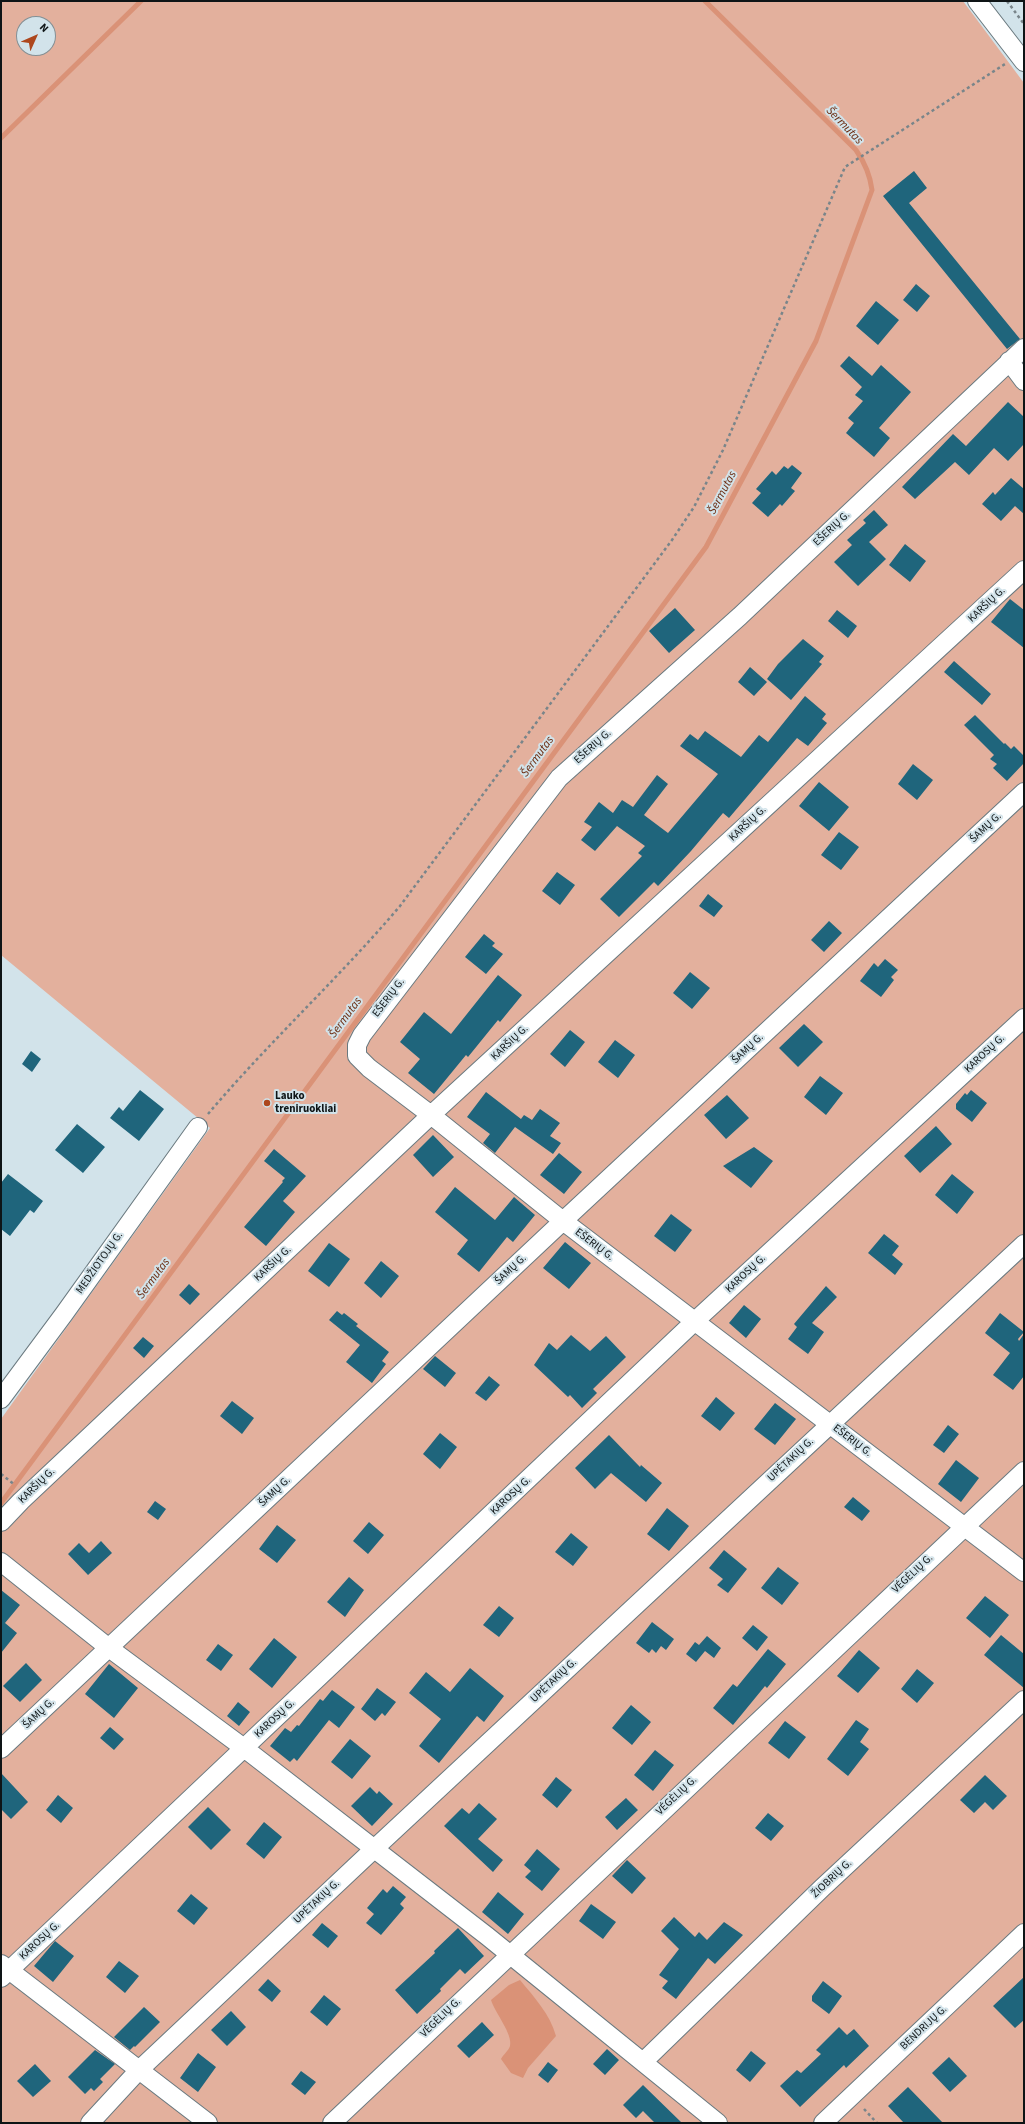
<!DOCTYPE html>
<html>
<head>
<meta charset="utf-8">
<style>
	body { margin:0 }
	#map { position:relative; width:1025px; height:2124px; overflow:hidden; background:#d2e3ea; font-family:"Source Sans 3",sans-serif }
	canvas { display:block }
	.frame { position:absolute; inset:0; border:2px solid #0e1416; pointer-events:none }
	.north { position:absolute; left:16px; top:16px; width:40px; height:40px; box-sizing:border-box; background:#d2e3ea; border:1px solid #849095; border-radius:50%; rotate:45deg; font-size:11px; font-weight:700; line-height:16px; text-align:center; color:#0e1416 }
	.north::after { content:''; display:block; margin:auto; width:14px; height:18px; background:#ad471d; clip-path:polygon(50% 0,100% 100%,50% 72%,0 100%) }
</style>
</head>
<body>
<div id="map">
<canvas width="1025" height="2124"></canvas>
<div class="frame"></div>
<div class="north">N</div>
</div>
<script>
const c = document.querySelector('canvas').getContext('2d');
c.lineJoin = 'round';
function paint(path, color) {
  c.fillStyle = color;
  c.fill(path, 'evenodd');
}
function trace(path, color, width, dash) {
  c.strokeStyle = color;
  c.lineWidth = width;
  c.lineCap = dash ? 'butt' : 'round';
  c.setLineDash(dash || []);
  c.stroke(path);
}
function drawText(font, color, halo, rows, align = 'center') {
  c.font = font + ' "Source Sans 3",sans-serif';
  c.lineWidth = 4;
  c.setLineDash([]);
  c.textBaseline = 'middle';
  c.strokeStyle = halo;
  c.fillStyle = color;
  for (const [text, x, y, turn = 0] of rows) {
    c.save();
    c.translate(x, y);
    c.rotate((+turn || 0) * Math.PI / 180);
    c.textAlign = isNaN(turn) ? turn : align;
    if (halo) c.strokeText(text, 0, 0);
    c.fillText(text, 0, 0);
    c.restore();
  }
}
paint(new Path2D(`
	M 1,1 L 963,1 L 1024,83 L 1024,2123 L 1,2123 L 1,1419 L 210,1128 L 1,955 ZM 24,24 L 48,24 L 48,48 L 24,48 Z`), '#e3b09d');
paint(new Path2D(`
	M 520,1980 C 534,1997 550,2014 556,2036 L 528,2068 L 523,2078 L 511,2073 L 501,2059 C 503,2055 509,2050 510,2046 C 513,2034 495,2013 491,2000 L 509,1985 Z`), '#da9277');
trace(new Path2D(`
	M 1,138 L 141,1
	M 1,1503 L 706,547 L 816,341 L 872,190 C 870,174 865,163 856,150 L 705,1`), '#da9277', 5);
paint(new Path2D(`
	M 914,171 L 927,188 L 909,203 L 1020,339 L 1007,349 L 883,196 Z
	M 916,284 L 930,296 L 917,312 L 903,300 Z
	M 876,301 L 899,320 L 878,345 L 856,326 Z
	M 849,356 L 872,376 L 881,365 L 911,392 L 879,428 L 890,438 L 874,457 L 846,433 L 854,423 L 848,418 L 863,401 L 855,395 L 862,387 L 840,366 Z
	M 1008,402 L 1024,417 L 1024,444 L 1008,461 L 994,448 L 969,475 L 955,462 L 915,499 L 902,487 L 953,434 L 966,446 Z
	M 792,465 L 802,473 L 791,488 L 795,491 L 782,506 L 780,504 L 768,517 L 752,503 L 761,493 L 756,489 L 772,471 L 776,475 L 784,466 L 788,469 Z
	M 1011,478 L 1024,489 L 1024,514 L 1015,506 L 1001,521 L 982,504 L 993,492 L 995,495 Z
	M 874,510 L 888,525 L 869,542 L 886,559 L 858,586 L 834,562 L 852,545 L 847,540 L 866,523 L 863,520 Z
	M 905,544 L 926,561 L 910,582 L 889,565 Z
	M 1010,599 L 1024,610 L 1024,648 L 991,622 Z
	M 675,608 L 695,630 L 669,653 L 649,631 Z
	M 837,610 L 857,626 L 848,638 L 828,621 Z
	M 803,639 L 824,656 L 819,662 L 822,664 L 791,700 L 767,679 L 778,664 Z
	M 954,661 L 991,694 L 982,705 L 944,672 Z
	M 750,667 L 767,682 L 754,696 L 738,682 Z
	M 805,696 L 826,714 L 822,719 L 827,723 L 808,746 L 797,738 L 729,818 L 723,813 L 691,851 L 658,886 L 654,882 L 619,917 L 600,899 L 642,856 L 638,853 L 645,846 L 617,826 L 595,851 L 581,840 L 592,827 L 584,822 L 599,802 L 613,813 L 622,800 L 633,807 L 657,775 L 668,784 L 644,815 L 668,833 L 718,774 L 680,746 L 690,734 L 698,740 L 705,731 L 741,757 L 759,735 L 768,742 Z
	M 975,715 L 1004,744 L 1005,743 L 1011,749 L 1014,746 L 1024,756 L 1024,763 L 1007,781 L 993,768 L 997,764 L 990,759 L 994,755 L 964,725 Z
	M 913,764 L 933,780 L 917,800 L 898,784 Z
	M 819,782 L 849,807 L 829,831 L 799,806 Z
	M 839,832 L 859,847 L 841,870 L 821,855 Z
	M 557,872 L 575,885 L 560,905 L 542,891 Z
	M 708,894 L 723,906 L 714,917 L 699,906 Z
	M 829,921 L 842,933 L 824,952 L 811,940 Z
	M 484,934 L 495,943 L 492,946 L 503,954 L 486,974 L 465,957 Z
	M 885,959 L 898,970 L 891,977 L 894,980 L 881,997 L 860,981 L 874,963 L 878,967 Z
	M 690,972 L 710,988 L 692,1009 L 673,993 Z
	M 498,975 L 522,995 L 500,1022 L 498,1020 L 468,1057 L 466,1055 L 434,1094 L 408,1073 L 420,1059 L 400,1042 L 424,1012 L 451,1034 Z
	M 804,1024 L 823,1042 L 798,1067 L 779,1048 Z
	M 570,1030 L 585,1042 L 565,1067 L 550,1054 Z
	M 615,1040 L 635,1055 L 618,1078 L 598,1062 Z
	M 31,1051 L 41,1059 L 32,1072 L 22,1064 Z
	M 820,1076 L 843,1093 L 826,1115 L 804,1097 Z
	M 140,1090 L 164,1109 L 139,1141 L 110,1118 L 119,1107 L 123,1111 Z
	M 971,1090 L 987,1103 L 972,1122 L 956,1109 L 956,1104 L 965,1093 L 967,1095 Z
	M 486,1092 L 521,1119 L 524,1115 L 532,1120 L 540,1109 L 560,1123 L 550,1136 L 561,1143 L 553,1154 L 515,1127 L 495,1153 L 483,1143 L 490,1134 L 467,1117 Z
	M 727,1095 L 749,1118 L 726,1139 L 704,1115 Z
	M 77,1124 L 105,1147 L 83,1173 L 55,1150 Z
	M 936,1126 L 952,1144 L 920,1173 L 904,1156 Z
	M 433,1135 L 454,1157 L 433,1177 L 413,1155 Z
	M 754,1147 L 773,1161 L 751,1188 L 723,1166 Z
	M 274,1149 L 306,1176 L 283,1201 L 295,1212 L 266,1246 L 244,1227 L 283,1182 L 282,1181 L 285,1178 L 264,1161 Z
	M 559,1153 L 582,1172 L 564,1194 L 540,1175 Z
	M 8,1174 L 43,1201 L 34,1213 L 30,1210 L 10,1236 L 1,1229 L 1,1183 Z
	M 952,1174 L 974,1192 L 957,1214 L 935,1195 Z
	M 455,1187 L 495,1220 L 514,1197 L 535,1215 L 513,1242 L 507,1237 L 479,1272 L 457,1254 L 468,1240 L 435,1212 Z
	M 671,1214 L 692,1230 L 675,1252 L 654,1236 Z
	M 884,1234 L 899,1246 L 892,1255 L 903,1264 L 895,1275 L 868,1253 Z
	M 565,1242 L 591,1263 L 569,1289 L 543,1268 Z
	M 329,1243 L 350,1259 L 329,1287 L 308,1271 Z
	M 381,1261 L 399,1276 L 381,1298 L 364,1283 Z
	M 189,1284 L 200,1294 L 190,1305 L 179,1295 Z
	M 826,1286 L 837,1297 L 812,1323 L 824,1332 L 808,1354 L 788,1339 L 797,1327 L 794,1324 Z
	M 744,1305 L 761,1319 L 746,1338 L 729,1323 Z
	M 337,1311 L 342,1315 L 344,1313 L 358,1324 L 356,1326 L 389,1352 L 382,1361 L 386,1364 L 372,1383 L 346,1362 L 360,1345 L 329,1320 Z
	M 1000,1313 L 1024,1332 L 1018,1339 L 1019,1341 L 1024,1334 L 1024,1376 L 1013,1390 L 993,1375 L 1010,1353 L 985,1333 Z
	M 571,1335 L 590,1351 L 606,1336 L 626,1357 L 593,1389 L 597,1393 L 582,1408 L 570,1395 L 568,1397 L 534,1365 L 549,1343 L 557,1350 Z
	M 143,1337 L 154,1346 L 144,1358 L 133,1348 Z
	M 435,1356 L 456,1373 L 445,1387 L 423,1369 Z
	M 489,1376 L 500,1385 L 486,1401 L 475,1393 Z
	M 716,1397 L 735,1413 L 720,1431 L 701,1416 Z
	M 232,1401 L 254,1418 L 242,1434 L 220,1416 Z
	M 775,1403 L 796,1419 L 775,1445 L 754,1429 Z
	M 948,1425 L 959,1434 L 944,1453 L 933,1445 Z
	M 440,1433 L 457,1447 L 440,1469 L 423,1454 Z
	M 609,1435 L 640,1467 L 641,1465 L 662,1483 L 646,1502 L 611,1473 L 595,1489 L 575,1468 Z
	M 956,1460 L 979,1478 L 961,1502 L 938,1484 Z
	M 853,1497 L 870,1511 L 862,1521 L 844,1507 Z
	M 155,1501 L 166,1509 L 158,1520 L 147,1512 Z
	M 667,1508 L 689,1526 L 669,1551 L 647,1534 Z
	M 369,1522 L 384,1535 L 368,1554 L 353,1541 Z
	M 277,1525 L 296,1540 L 277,1563 L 259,1549 Z
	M 571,1533 L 588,1547 L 573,1566 L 555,1552 Z
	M 101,1541 L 112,1553 L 88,1575 L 68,1554 L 79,1543 L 89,1553 Z
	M 724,1550 L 747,1569 L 728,1593 L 717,1585 L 723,1579 L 709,1568 Z
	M 778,1567 L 799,1583 L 782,1605 L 761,1588 Z
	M 349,1577 L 364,1590 L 345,1617 L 327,1602 Z
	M 1,1590 L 20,1605 L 5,1623 L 17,1633 L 1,1653 Z
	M 985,1596 L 1009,1615 L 990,1638 L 966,1618 Z
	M 499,1606 L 514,1618 L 499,1637 L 483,1625 Z
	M 652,1622 L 674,1639 L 666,1650 L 661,1646 L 656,1653 L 652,1649 L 649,1653 L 636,1643 Z
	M 753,1625 L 768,1637 L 757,1651 L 742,1638 Z
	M 1001,1635 L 1024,1654 L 1024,1688 L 984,1655 Z
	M 707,1636 L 721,1648 L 714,1658 L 705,1651 L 696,1662 L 686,1654 L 695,1642 L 699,1645 Z
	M 274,1638 L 297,1657 L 272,1688 L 249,1669 Z
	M 218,1644 L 233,1655 L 221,1671 L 206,1660 Z
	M 768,1649 L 786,1664 L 767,1688 L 765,1686 L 733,1725 L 713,1708 L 733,1684 L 737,1687 Z
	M 859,1650 L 880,1668 L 858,1693 L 837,1676 Z
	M 26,1663 L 42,1680 L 20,1702 L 3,1686 Z
	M 109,1664 L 138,1688 L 114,1718 L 85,1694 Z
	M 470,1668 L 504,1696 L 484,1722 L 477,1716 L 439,1763 L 419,1746 L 441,1719 L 409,1693 L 426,1672 L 450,1692 Z
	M 917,1669 L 934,1683 L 917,1703 L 901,1689 Z
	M 377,1688 L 396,1702 L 385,1716 L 382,1713 L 375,1721 L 361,1709 Z
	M 332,1690 L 355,1707 L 339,1728 L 329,1720 L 297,1761 L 294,1758 L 290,1762 L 270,1746 L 285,1728 L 291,1732 L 297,1725 L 299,1726 L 320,1699 L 323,1701 Z
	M 238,1702 L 250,1712 L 239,1726 L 227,1716 Z
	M 631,1705 L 651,1722 L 632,1745 L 612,1728 Z
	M 856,1720 L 869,1729 L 860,1742 L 869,1749 L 848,1776 L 827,1759 Z
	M 785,1721 L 806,1737 L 789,1759 L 768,1743 Z
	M 110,1727 L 124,1739 L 114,1750 L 100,1738 Z
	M 350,1739 L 371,1756 L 352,1779 L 331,1762 Z
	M 655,1750 L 674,1765 L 653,1791 L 634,1775 Z
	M 1,1773 L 28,1802 L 11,1819 L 1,1809 Z
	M 985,1775 L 1007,1796 L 993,1810 L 985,1802 L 974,1813 L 960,1800 Z
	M 556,1777 L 572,1790 L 557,1808 L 542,1795 Z
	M 370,1787 L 377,1794 L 379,1791 L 393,1804 L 372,1826 L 351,1806 Z
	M 58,1795 L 73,1808 L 61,1823 L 46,1810 Z
	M 626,1798 L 638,1810 L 617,1830 L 605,1817 Z
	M 479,1803 L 497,1819 L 478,1839 L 503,1860 L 493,1872 L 444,1826 L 462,1808 L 469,1814 Z
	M 208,1807 L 231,1830 L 211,1850 L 188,1827 Z
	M 768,1813 L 784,1826 L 771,1841 L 755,1828 Z
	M 264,1822 L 282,1837 L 264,1859 L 246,1844 Z
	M 537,1849 L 560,1869 L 542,1891 L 525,1877 L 531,1871 L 524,1865 Z
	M 627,1860 L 646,1878 L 632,1894 L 612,1876 Z
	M 393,1886 L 406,1897 L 400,1904 L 404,1908 L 381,1935 L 366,1923 L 374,1914 L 367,1908 L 383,1889 L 387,1893 Z
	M 498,1892 L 524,1914 L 508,1934 L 482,1912 Z
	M 191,1894 L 208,1908 L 194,1925 L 177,1911 Z
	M 591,1904 L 616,1922 L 603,1939 L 579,1921 Z
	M 674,1917 L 695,1937 L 699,1932 L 707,1940 L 724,1922 L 743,1935 L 715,1964 L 708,1958 L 676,1999 L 662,1988 L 668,1981 L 659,1975 L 679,1949 L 661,1931 Z
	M 322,1923 L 338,1936 L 328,1948 L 312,1935 Z
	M 458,1928 L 484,1956 L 465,1974 L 460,1969 L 440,1989 L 441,1991 L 417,2014 L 395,1990 L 435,1953 L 434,1951 Z
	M 55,1941 L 74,1956 L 53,1982 L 34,1966 Z
	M 119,1961 L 139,1976 L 125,1993 L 106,1977 Z
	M 1024,1977 L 1024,2020 L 1015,2028 L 993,2006 Z
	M 268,1979 L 281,1991 L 272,2002 L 258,1990 Z
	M 823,1981 L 842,1996 L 829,2014 L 812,2001 L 812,1996 Z
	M 324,1995 L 341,2009 L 327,2026 L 310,2012 Z
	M 144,2007 L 160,2022 L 135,2047 L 134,2046 L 130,2050 L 114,2037 Z
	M 231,2011 L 246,2027 L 227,2046 L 211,2030 Z
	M 482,2022 L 494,2035 L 469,2058 L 457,2046 Z
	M 839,2027 L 847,2035 L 854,2029 L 869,2046 L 846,2068 L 844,2065 L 800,2107 L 780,2086 L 797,2070 L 801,2073 L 821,2054 L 816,2050 Z
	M 607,2049 L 619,2060 L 605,2075 L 593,2064 Z
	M 95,2050 L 115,2064 L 100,2079 L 103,2082 L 94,2091 L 91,2088 L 85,2094 L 68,2077 Z
	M 751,2051 L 766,2063 L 750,2082 L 736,2070 Z
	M 198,2053 L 216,2067 L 198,2092 L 180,2078 Z
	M 949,2057 L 967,2076 L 950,2092 L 932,2073 Z
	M 548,2062 L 558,2070 L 548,2083 L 538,2075 Z
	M 35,2064 L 51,2081 L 33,2097 L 17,2081 Z
	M 301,2071 L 316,2082 L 305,2095 L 291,2084 Z
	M 643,2085 L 682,2123 L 655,2123 L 643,2111 L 636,2118 L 623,2105 Z
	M 908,2087 L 943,2123 L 904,2123 L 888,2106 Z`), '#1f657c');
const minor = new Path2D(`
	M 977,1 L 1024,62
	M 1024,348 L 740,616 L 559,778 L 362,1035 L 357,1045 L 357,1056 L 369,1068 L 431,1115 L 563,1221 L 1024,1572
	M 1009,361 L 1024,381
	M 1,1399 L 64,1314 L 198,1127
	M 1,1522 L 21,1501 L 431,1115 L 1024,570
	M 1,1562 L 109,1648 L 244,1748 L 487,1936 L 718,2123
	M 1,1749 L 563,1221 L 1024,792
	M 1,1964 L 208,2123
	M 1,1978 L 695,1321 L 1024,1018
	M 643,2062 L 822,1888 L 1024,1700
	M 90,2123 L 139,2070 L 374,1849 L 1024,1244
	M 332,2123 L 1024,1471
	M 823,2123 L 1024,1933`);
trace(minor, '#6a797f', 20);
trace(new Path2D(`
	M 1007,1 L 1024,24
	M 208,1114 C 269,1042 339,978 400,906 L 672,540 L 694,507 L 723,450 L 845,167 L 1005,64
	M 1,1474 L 15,1485
	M 864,2109 L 877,2123`), '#79858a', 2.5, [3, 3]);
trace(minor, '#fff', 18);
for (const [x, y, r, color] of [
	[267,1103,4,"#ad471d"]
]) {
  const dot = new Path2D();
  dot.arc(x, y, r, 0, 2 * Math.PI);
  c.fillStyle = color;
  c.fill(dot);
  trace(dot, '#d2e3ea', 1.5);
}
drawText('11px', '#0e1416', '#d2e3ea', [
	["EŠERIŲ G.",832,529,-43],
	["KARŠIŲ G.",987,605,-43],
	["EŠERIŲ G.",593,747,-42],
	["KARŠIŲ G.",748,824,-43],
	["ŠAMŲ G.",986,828,-43],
	["EŠERIŲ G.",389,998,-53],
	["KARŠIŲ G.",510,1043,-43],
	["ŠAMŲ G.",748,1049,-43],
	["KAROSŲ G.",985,1054,-43],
	["EŠERIŲ G.",594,1245,37],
	["MEDŽIOTOJŲ G.",100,1263,-55],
	["KARŠIŲ G.",273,1264,-43],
	["ŠAMŲ G.",511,1270,-43],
	["KAROSŲ G.",746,1274,-43],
	["EŠERIŲ G.",852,1441,37],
	["UPĖTAKIŲ G.",791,1460,-43],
	["KARŠIŲ G.",37,1486,-44],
	["ŠAMŲ G.",275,1492,-43],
	["KAROSŲ G.",511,1496,-43],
	["VĖGĖLIŲ G.",913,1574,-43],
	["UPĖTAKIŲ G.",554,1681,-43],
	["ŠAMŲ G.",39,1714,-43],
	["KAROSŲ G.",275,1719,-43],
	["VĖGĖLIŲ G.",677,1796,-43],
	["ŽIOBRIŲ G.",832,1879,-43],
	["UPĖTAKIŲ G.",317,1902,-43],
	["KAROSŲ G.",40,1941,-43],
	["VĖGĖLIŲ G.",441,2018,-44],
	["BENDRIJŲ G.",924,2028,-43]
]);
drawText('bold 11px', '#0e1416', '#d2e3ea', [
	["Lauko",275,1097],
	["treniruokliai",275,1110]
], 'left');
drawText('italic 12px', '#69280c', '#d2e3ea', [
	["Šermutas",844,126,46],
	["Šermutas",723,493,-62],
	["Šermutas",538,757,-54],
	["Šermutas",346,1018,-54],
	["Šermutas",154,1279,-54]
]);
</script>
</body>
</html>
